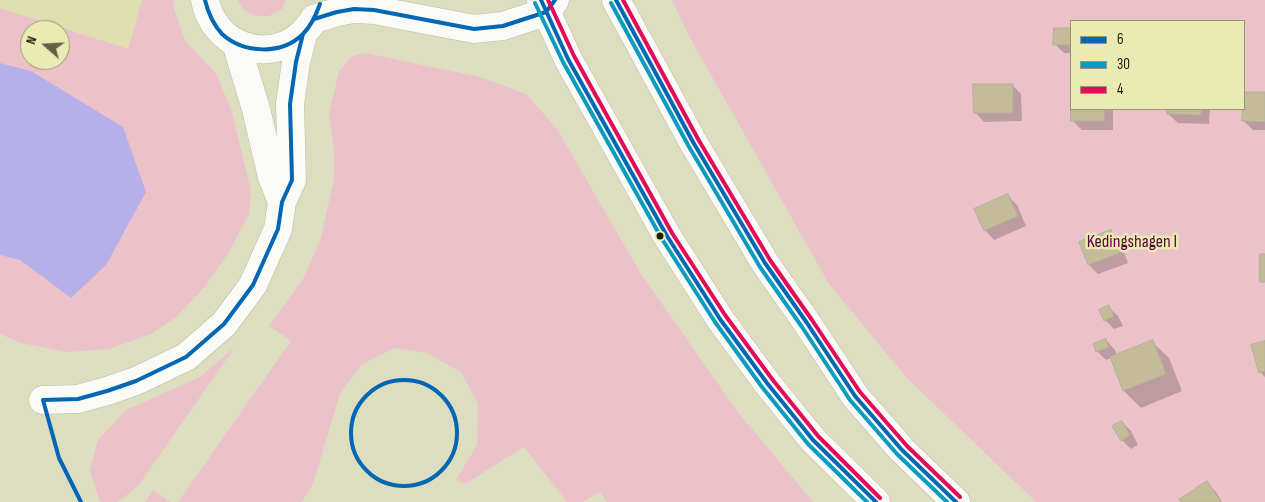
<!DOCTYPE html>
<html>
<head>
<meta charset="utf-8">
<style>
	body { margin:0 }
	#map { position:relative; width:1265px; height:502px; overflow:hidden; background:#ddddc0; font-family:"Sofia Sans Condensed",sans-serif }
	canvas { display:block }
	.legend { position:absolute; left:1070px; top:20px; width:175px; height:90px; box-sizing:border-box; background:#eaeab3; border:1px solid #98986f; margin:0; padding:6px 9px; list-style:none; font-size:15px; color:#1e1e08 }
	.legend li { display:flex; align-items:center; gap:10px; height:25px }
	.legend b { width:25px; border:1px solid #98986f }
	.north { position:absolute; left:20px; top:20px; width:50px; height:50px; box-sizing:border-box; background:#eaeab3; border:1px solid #98986f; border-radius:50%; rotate:289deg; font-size:14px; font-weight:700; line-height:20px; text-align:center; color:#1e1e08 }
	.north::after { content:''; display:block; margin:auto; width:18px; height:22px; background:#616148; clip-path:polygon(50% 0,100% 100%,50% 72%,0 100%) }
</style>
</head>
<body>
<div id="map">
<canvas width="1265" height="502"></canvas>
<ul class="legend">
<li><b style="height:6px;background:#0067b5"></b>6</li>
<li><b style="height:6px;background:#099cc0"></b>30</li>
<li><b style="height:6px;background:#e30b59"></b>4</li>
</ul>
<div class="north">N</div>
</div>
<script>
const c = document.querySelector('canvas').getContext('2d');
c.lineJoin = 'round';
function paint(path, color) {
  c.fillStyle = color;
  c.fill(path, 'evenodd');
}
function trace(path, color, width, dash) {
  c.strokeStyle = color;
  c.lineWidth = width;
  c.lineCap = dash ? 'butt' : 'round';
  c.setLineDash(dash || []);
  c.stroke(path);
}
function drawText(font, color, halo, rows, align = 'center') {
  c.font = font + ' "Sofia Sans Condensed",sans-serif';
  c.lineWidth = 5;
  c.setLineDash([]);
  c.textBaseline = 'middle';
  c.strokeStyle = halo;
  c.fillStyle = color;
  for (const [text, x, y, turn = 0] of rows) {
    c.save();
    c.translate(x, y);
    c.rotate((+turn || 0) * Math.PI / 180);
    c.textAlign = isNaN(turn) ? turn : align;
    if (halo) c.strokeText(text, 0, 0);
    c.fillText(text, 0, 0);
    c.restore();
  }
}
paint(new Path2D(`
	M 0,0 L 142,0 L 128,50 L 0,8 Z`), '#dedeae');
paint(new Path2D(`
	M 142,0 L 173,0 L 174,9 L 186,42 L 216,73 L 232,112 L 251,191 L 249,214 L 229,252 L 203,289 L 176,317 L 151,334 L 109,349 L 67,352 L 21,343 L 0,334 L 0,255 L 20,260 L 71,298 L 31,71 L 0,63 L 0,8 L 128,49 ZM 30,30 L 60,30 L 60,60 L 30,60 Z
	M 238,0 L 286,0 L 282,9 L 269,16 L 255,16 L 244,10 Z
	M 672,0 L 1265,0 L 1265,502 L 1036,502 L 906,377 L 829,284 L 689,36 ZM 1071,21 L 1244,21 L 1244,109 L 1071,109 Z
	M 365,53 L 480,77 L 526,94 L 557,129 L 641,274 L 737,411 L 813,502 L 607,502 L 600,492 L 583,502 L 567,502 L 524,447 L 465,484 L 456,480 L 477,445 L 478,404 L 461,372 L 427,353 L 394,348 L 361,365 L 340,394 L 313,484 L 302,502 L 178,502 L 291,341 L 269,326 L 303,279 L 320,241 L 334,179 L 334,152 L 329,113 L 339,71 L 352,56 Z
	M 235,347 L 138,486 L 118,502 L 100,502 L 90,471 L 98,440 L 126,410 L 200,377 Z
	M 153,490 L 170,502 L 145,502 Z`), '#ecc2ca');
paint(new Path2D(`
	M 0,63 L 31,71 L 123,127 L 146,192 L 106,265 L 71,298 L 20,260 L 0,255 Z`), '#b7afe9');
paint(new Path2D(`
	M 1055,29 L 1071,29 L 1071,53 L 1064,53 L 1055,44 Z
	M 1012,85 L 1021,94 L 1022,121 L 984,122 L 975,112 Z
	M 1265,94 L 1265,130 L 1253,130 L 1244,121 Z
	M 1073,109 L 1113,109 L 1113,130 L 1082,130 L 1073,121 Z
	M 1168,109 L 1210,109 L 1209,124 L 1178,123 L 1168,114 Z
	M 1008,196 L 1017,205 L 1026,226 L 994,240 L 985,230 L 976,210 Z
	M 1111,232 L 1120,241 L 1128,263 L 1098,274 L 1089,265 Z
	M 1108,307 L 1118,316 L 1123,326 L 1114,329 L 1105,320 Z
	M 1106,340 L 1115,350 L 1117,356 L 1152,342 L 1169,358 L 1182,391 L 1141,408 L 1124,391 L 1111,358 L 1106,360 L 1097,351 Z
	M 1265,342 L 1265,377 L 1260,372 Z
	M 1122,422 L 1131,431 L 1138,445 L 1131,449 L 1122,440 Z
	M 1207,483 L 1216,492 L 1222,502 L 1182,502 Z`), '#0003');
const building = new Path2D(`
	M 1054,28 L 1071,28 L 1071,45 L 1053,45 Z
	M 973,84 L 1013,84 L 1013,113 L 974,113 Z
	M 1244,92 L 1265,92 L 1265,122 L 1242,121 Z
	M 1071,109 L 1105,109 L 1104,121 L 1071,121 Z
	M 1167,109 L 1201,109 L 1201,115 L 1167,114 Z
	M 1008,194 L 1018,216 L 984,231 L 974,209 Z
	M 1111,230 L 1120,253 L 1088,265 L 1079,242 Z
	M 1260,254 L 1265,254 L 1265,282 L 1260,282 Z
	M 1109,305 L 1114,316 L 1104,321 L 1099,310 Z
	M 1106,339 L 1109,347 L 1096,352 L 1093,344 Z
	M 1153,340 L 1166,374 L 1123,391 L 1110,357 Z
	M 1265,341 L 1265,371 L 1259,373 L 1251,345 Z
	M 1122,421 L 1130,435 L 1121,441 L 1112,426 Z
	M 1207,481 L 1221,502 L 1181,502 L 1179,500 Z`);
paint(building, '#c4bb99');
trace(building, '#b4b099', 1);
const minor = new Path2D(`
	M 205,0 C 213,45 267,66 302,34 C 305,32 307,28 310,25
	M 314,19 L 337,12 L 354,9 L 374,10 L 474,29 L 503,26 L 546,12 L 555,0
	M 236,43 L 256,109 L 272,177 L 282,202
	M 43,400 L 78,399 L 107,391 L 136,381 L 186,357 L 224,324 L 253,285 L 278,229 L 282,202 L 292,180 L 290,104 L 296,62 L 303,34`);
const secondary = new Path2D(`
	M 541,0 L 568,59 L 667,236 L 720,319 L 767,383 L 813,440 L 876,502
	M 616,0 L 693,142 L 765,263 L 807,323 L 855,396 L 902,450 L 956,502`);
trace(minor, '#bbbba4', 29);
trace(secondary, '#bbbba4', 29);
trace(minor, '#fafaf6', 28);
trace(secondary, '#fafaf6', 28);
trace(new Path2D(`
	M 205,0 C 208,13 213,24 222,34 C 244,54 282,55 303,34 C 311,26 316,15 320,4
	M 541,0 L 568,59 L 667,236 L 720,319 L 767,383 L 813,440 L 876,502
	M 616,0 L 693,142 L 765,263 L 807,323 L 855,396 L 902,450 L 956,502
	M 314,19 L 337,12 L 354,9 L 374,10 L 474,29 L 503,26 L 546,12 L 555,0
	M351 433a53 53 0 1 1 106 0a53 53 0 1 1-106 0Z
	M 81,502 L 59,458 L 43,400 L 78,399 L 107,391 L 136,381 L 186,357 L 224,324 L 253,285 L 278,229 L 282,202 L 292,180 L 290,104 L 296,62 L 303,34`), '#0067b5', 4);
trace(new Path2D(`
	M 535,3 L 563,62 L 662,239 L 715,322 L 762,387 L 808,444 L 867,502
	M 611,3 L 688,145 L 760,267 L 802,327 L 850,400 L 897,454 L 947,502`), '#099cc0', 4);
trace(new Path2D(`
	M 548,0 L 574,56 L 672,233 L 725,315 L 772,379 L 818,436 L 880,498
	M 623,0 L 698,139 L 770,260 L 812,320 L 860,392 L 907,446 L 960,497`), '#e30b59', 4);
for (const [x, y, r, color] of [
	[660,236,4.5,"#1e1e08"]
]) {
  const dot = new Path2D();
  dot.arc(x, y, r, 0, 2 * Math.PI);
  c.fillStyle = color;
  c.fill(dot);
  trace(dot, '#eaeab3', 2);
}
drawText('18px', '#5c003d', '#eaeab3', [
	["Kedingshagen I",1132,242]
]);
</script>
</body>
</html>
